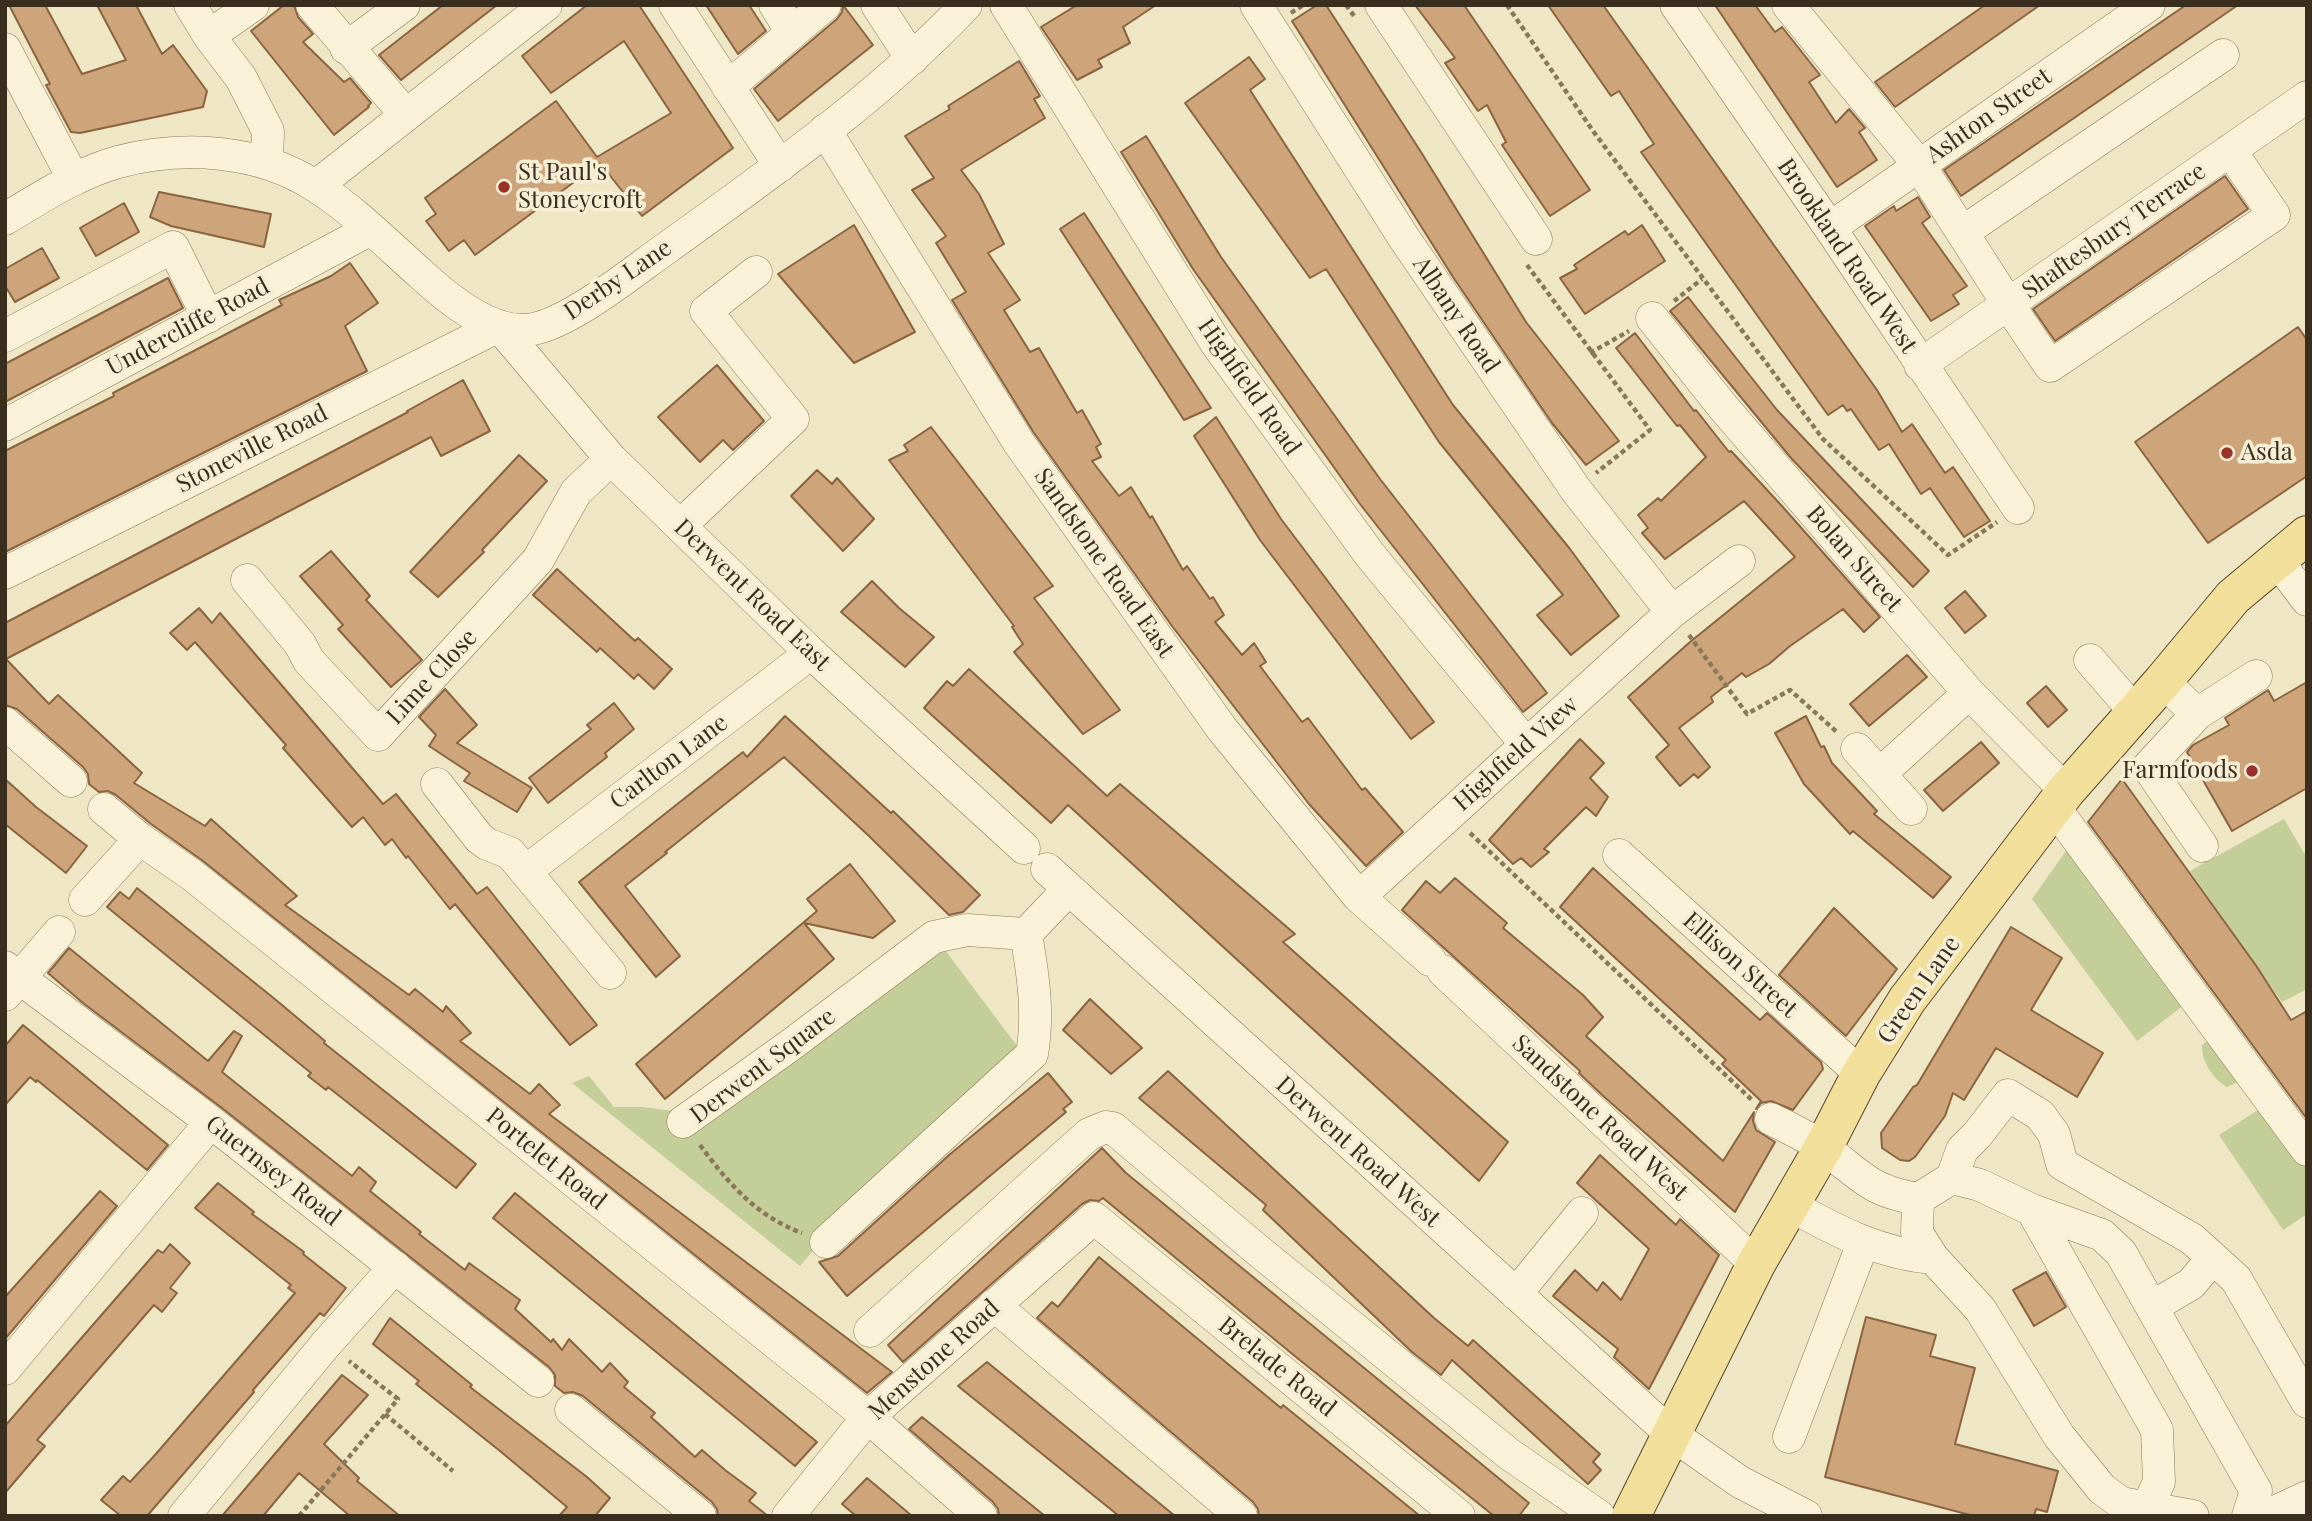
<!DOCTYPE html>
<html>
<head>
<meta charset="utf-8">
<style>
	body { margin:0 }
	#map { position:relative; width:2312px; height:1521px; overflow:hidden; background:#efe6c5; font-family:"Playfair Display",serif }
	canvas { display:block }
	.frame { position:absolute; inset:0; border:7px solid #3a2e1f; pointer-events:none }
</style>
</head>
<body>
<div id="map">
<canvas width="2312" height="1521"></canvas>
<div class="frame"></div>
</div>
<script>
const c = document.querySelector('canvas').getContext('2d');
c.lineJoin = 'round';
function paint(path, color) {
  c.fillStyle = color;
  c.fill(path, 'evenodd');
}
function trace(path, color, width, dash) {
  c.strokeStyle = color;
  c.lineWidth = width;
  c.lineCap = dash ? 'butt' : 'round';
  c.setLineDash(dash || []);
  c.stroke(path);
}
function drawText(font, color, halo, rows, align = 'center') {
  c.font = font + ' "Playfair Display",serif';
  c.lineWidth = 7;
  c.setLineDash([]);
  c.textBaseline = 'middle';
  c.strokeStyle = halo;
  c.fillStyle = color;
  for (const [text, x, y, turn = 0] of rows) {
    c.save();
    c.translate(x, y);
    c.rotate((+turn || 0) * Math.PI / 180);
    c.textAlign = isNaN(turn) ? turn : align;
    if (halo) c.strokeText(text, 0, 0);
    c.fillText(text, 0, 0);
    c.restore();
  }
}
paint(new Path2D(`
	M 2284,819 L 2307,858 L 2307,989 L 2282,1002 L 2190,871 Z
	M 2070,845 L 2189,1001 L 2137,1041 L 2032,899 Z
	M 942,946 L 1023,1054 L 828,1233 L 800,1266 L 572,1083 L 589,1076 L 614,1107 L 642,1107 L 674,1111 Z
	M 2207,1041 L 2239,1077 L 2236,1083 L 2227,1087 C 2214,1080 2201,1061 2202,1045 Z
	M 2266,1105 L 2307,1161 L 2307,1214 L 2283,1230 L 2219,1135 Z`), '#c3ce98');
const building = new Path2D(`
	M 9,5 L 45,5 L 82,74 L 126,60 L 97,5 L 136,5 L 162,54 L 173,45 L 207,91 L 203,107 L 80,133 L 71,132 L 46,85 L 50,84 Z
	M 284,5 L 294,5 L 298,17 L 313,34 L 303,42 L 344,82 L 350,78 L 371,103 L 368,106 L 369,107 L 334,135 L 251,31 Z
	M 443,5 L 497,5 L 401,80 L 379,55 Z
	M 587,5 L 639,5 L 733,148 L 642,216 L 600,163 L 475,255 L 464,240 L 449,251 L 426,221 L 436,214 L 425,198 L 556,101 L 597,157 L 671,113 L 624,41 L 551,93 L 522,56 Z
	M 706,5 L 749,5 L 766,31 L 738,54 Z
	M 843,5 L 873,45 L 778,121 L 754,89 L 837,19 L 842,12 Z
	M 1077,5 L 1156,5 L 1123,27 L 1130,43 L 1098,60 L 1102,67 L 1077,80 L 1041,27 Z
	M 1317,5 L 1326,5 L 1421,152 L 1526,322 L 1619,441 L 1586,465 L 1552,423 L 1453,277 L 1292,21 Z
	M 1415,5 L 1464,5 L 1590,190 L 1550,216 L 1502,145 L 1506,142 L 1487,105 L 1478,111 L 1445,63 L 1455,58 Z
	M 1548,5 L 1603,5 L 1877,390 L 1902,432 L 1912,424 L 1945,473 L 1953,467 L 1990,521 L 1964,537 L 1930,488 L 1921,494 L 1889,444 L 1879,450 L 1851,409 L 1847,411 L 1843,405 L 1828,415 L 1641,152 L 1654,144 L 1619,91 L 1611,96 Z
	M 1715,5 L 1755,5 L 1775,32 L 1782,27 L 1820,75 L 1809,82 L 1836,123 L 1849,109 L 1865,128 L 1859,132 L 1877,160 L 1837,187 Z
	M 1985,5 L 2040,5 L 1895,107 L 1875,82 Z
	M 2186,5 L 2238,5 L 1961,196 L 1944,170 Z
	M 1249,57 L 1265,79 L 1250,90 L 1453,405 L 1570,549 L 1619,616 L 1571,655 L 1537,615 L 1563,595 L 1439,442 L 1326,269 L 1310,278 L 1185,103 Z
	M 1019,61 L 1040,96 L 1034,99 L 1045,118 L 961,170 L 979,194 L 1004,244 L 988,253 L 1020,300 L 1004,310 L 1030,352 L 1039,348 L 1077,413 L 1082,410 L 1101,444 L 1096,447 L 1101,457 L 1092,461 L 1119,496 L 1131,487 L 1150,518 L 1152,516 L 1183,570 L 1187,566 L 1210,599 L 1213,597 L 1224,615 L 1215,622 L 1242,655 L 1254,643 L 1266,662 L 1260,666 L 1302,722 L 1308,718 L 1362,790 L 1365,788 L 1403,832 L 1366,866 L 1309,804 L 1172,626 L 1034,433 L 952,300 L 966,292 L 936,243 L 946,236 L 912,190 L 934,178 L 905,136 L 950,109 L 948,106 Z
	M 1146,136 L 1221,257 L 1380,479 L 1547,693 L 1523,712 L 1360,504 L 1193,269 L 1121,152 Z
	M 2225,176 L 2248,209 L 2055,341 L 2033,309 Z
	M 159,192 L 271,214 L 264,247 L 171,226 L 150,217 Z
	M 1918,197 L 1930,217 L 1922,223 L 1967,286 L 1953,295 L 1959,304 L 1931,321 L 1865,226 L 1894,206 L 1896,211 Z
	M 124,203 L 139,232 L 96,256 L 80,228 Z
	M 1084,213 L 1145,307 L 1211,408 L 1184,420 L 1060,229 Z
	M 854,225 L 915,332 L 854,363 L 778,274 Z
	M 1642,225 L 1665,261 L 1585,314 L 1560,278 L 1577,269 L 1574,265 L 1625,231 L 1628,235 Z
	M 42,248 L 59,278 L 15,302 L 5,286 L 5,269 Z
	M 350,263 L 378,303 L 345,326 L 367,371 L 5,552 L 5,451 L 114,396 L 113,393 L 282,305 L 279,300 L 331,276 Z
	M 168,278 L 183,308 L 5,402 L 5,364 Z
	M 1688,297 L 1777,410 L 1929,571 L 1913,587 L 1791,458 L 1670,311 Z
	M 2298,327 L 2307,340 L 2307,476 L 2208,543 L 2135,442 Z
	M 1635,333 L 1694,411 L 1696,410 L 1729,452 L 1731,451 L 1781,505 L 1880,617 L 1864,632 L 1843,609 L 1790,646 L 1769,664 L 1746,677 L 1742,673 L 1711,697 L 1713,702 L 1679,728 L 1710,767 L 1698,778 L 1694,774 L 1680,786 L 1656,757 L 1669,745 L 1628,697 L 1690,642 L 1795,557 L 1744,501 L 1665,559 L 1642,533 L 1648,528 L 1638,515 L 1658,498 L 1661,501 L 1706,457 L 1680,425 L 1677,426 L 1616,348 Z
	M 717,365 L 764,421 L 733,450 L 723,440 L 700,462 L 658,417 Z
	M 463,380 L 490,431 L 441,456 L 431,437 L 6,659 L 49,704 L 58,695 L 142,773 L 134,783 L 205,826 L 211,819 L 297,896 L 285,905 L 409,995 L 415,989 L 443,1012 L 446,1006 L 471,1033 L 460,1041 L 530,1094 L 539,1084 L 560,1105 L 549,1114 L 892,1372 L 867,1393 L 203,861 L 151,824 L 116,795 L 108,791 L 99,792 L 89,784 L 88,774 L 83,767 L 17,709 L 5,705 L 5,623 L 408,412 L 407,411 Z
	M 1216,417 L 1281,519 L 1434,722 L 1411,739 L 1260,540 L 1194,436 Z
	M 931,427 L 1053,586 L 1034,598 L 1120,710 L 1083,734 L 1014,652 L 1023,644 L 1012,627 L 1014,626 L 889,460 L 908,451 L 904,445 Z
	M 519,455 L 547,481 L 482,550 L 484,552 L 438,597 L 410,572 Z
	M 817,470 L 832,484 L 837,478 L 874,519 L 843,551 L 791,496 Z
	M 331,551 L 370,596 L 366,600 L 422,660 L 391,687 L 338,629 L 343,625 L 300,576 Z
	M 557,569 L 635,641 L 638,638 L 672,669 L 654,689 L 638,674 L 634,679 L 600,648 L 597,652 L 533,595 Z
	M 872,581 L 899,608 L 934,637 L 905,667 L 841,612 Z
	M 1965,591 L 1986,616 L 1965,633 L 1945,608 Z
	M 199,608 L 212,623 L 220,613 L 383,804 L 396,794 L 477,894 L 487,887 L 597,1025 L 570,1045 L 455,904 L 450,909 L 408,856 L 406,858 L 392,839 L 385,845 L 363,817 L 352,827 L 283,748 L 286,745 L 195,642 L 187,650 L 170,633 Z
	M 1907,655 L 1927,677 L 1869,726 L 1850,704 Z
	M 969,669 L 1107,796 L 1120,784 L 1295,934 L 1283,942 L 1508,1142 L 1479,1181 L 1068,805 L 1051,823 L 924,708 L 947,681 L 953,686 Z
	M 2307,682 L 2307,788 L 2232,831 L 2187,752 L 2193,745 L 2229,725 L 2225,718 L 2268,690 L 2274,701 Z
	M 2046,686 L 2067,710 L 2048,727 L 2027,703 Z
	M 445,689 L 477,725 L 457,743 L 532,788 L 517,812 L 464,781 L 470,773 L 429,746 L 436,735 L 419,717 Z
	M 614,703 L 634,729 L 605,753 L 607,757 L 548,803 L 529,778 L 591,729 L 587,725 Z
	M 785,716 L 891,813 L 893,811 L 980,895 L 963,912 L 949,915 L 869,836 L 784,757 L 665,852 L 667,853 L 625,886 L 680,956 L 656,977 L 579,882 L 743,752 L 747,757 Z
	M 1806,716 L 1821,747 L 1824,746 L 1832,763 L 1877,811 L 1874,814 L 1951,877 L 1933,898 L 1853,831 L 1850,834 L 1804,784 L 1775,733 Z
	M 1580,739 L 1604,763 L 1590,778 L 1608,797 L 1596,816 L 1586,807 L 1544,849 L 1549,852 L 1531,867 L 1521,858 L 1513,864 L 1489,840 Z
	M 1981,742 L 1999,763 L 1943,811 L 1924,790 Z
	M 5,779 L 36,807 L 87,846 L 66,873 L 5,824 Z
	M 2122,779 L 2257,967 L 2291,1020 L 2307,1011 L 2307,1119 L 2088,822 Z
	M 850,864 L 895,921 L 873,938 L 804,923 L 834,959 L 665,1099 L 636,1064 L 817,911 L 807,899 Z
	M 1593,868 L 1760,1020 L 1767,1013 L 1821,1062 L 1823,1069 L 1793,1110 L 1771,1101 L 1761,1103 L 1756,1109 L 1761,1101 L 1722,1064 L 1726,1060 L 1560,907 Z
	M 1455,878 L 1507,923 L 1503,928 L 1583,995 L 1603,1017 L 1586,1036 L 1723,1161 L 1754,1112 L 1753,1121 L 1756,1130 L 1775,1142 L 1735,1212 L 1601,1094 L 1579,1073 L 1580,1071 L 1402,910 L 1426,881 L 1440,893 Z
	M 137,888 L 276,1000 L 325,1041 L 324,1043 L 476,1164 L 456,1188 L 328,1087 L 326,1090 L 308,1076 L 311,1073 L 107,907 L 120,892 L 129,899 Z
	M 1834,908 L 1897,969 L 1846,1036 L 1779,975 Z
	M 2011,927 L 2062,958 L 2031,1010 L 2103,1053 L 2077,1097 L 1996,1048 L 1964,1100 L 1953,1093 L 1945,1116 L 1915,1157 L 1909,1161 L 1900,1160 L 1882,1148 L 1881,1133 L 1913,1087 L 1917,1085 Z
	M 69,948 L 208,1061 L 234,1031 L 242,1036 L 222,1072 L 352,1176 L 359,1167 L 376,1182 L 370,1191 L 421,1232 L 419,1234 L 465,1270 L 469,1263 L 520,1300 L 515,1309 L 551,1342 L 553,1339 L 562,1350 L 569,1339 L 602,1372 L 610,1363 L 628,1382 L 624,1387 L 655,1413 L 651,1417 L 695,1457 L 702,1450 L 725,1470 L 756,1493 L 749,1501 L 768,1516 L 718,1516 L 717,1509 L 712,1502 L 583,1396 L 573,1392 L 564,1393 L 555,1386 L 555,1375 L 549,1367 L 222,1108 L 83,1003 L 48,973 Z
	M 1090,999 L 1142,1048 L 1111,1074 L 1063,1030 Z
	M 23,1025 L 168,1145 L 147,1170 L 37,1080 L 36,1082 L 30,1077 L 5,1105 L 5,1046 Z
	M 1168,1071 L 1434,1318 L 1468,1346 L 1473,1340 L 1600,1454 L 1593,1462 L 1601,1470 L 1588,1484 L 1452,1360 L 1441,1375 L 1412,1352 L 1263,1210 L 1266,1205 L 1139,1098 Z
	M 1048,1073 L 1072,1102 L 1063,1109 L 1066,1112 L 847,1296 L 819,1262 L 838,1256 L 949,1155 Z
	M 1102,1148 L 1126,1173 L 1529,1503 L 1519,1516 L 1494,1516 L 1296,1357 L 1103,1198 L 1099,1201 L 1090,1200 L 1082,1204 L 903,1362 L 888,1345 Z
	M 1600,1155 L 1676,1225 L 1680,1219 L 1719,1255 L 1649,1389 L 1614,1357 L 1618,1349 L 1553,1296 L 1575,1270 L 1597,1291 L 1603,1282 L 1621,1300 L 1649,1249 L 1577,1183 Z
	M 218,1183 L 254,1212 L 252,1214 L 304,1252 L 303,1254 L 346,1288 L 324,1316 L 320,1313 L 253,1390 L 254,1392 L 147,1516 L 121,1516 L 101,1500 L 123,1476 L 130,1482 L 155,1455 L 295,1293 L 288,1288 L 291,1285 L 195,1208 Z
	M 100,1191 L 117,1206 L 5,1339 L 5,1297 Z
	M 515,1193 L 817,1442 L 795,1466 L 493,1218 Z
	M 170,1244 L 190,1263 L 170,1288 L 177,1293 L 162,1312 L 154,1305 L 37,1440 L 45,1446 L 5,1493 L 5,1426 L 158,1250 L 163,1253 Z
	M 1099,1257 L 1281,1408 L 1283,1405 L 1420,1516 L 1259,1516 L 1258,1509 L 1253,1502 L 1037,1318 L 1052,1302 L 1058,1307 Z
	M 2046,1272 L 2066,1307 L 2034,1326 L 2013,1290 Z
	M 1866,1317 L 1936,1335 L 1930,1356 L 1975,1368 L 1955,1444 L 2058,1471 L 2047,1512 L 2036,1509 L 2034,1516 L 1974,1516 L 1825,1477 Z
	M 390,1318 L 472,1385 L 470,1387 L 587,1477 L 610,1498 L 595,1516 L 559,1516 L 567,1507 L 500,1451 L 416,1384 L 419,1381 L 373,1344 Z
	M 987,1362 L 1175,1516 L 1119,1516 L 958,1386 Z
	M 342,1375 L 368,1395 L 324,1444 L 359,1478 L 357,1481 L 400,1516 L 350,1516 L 299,1473 L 263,1516 L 222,1516 Z
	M 922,1417 L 1045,1516 L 999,1516 L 998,1509 L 993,1502 L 909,1429 Z
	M 867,1478 L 912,1516 L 856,1516 L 842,1504 Z`);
paint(building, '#cea47a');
trace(building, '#8a6440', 2);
const minor = new Path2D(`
	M 190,5 L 209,36 L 241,78 L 268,131 L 267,162
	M 312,5 L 406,115
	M 675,5 L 780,166
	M 775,5 L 792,32
	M 877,5 L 912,59
	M 1006,5 L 1216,343 L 1370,555 L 1526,744
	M 1256,5 L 1404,238 L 1576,490 L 1672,612
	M 1381,5 L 1536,239
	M 1676,5 L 1830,228 L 2018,508
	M 1788,5 L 1919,165 L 2008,304 L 2050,366 L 2274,215 L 2230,150
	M 209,36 L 253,5
	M 346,48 L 404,5
	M 5,49 L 74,180
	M 728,87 L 825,5
	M 825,130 L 1019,443 L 1222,729 L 1359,897 L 1430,960
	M 316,186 L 546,5
	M 5,219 C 40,198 78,173 118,162 C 183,145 259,149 317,187 C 355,211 388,245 422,275 C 448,299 488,332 526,330 C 565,328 635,270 668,247 C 772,172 878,98 966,5
	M 1830,228 L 2149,5
	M 1963,232 L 2223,55
	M 1652,318 L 1723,407 L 1969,693 L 2066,791
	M 5,336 L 173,247 L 208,317
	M 1920,365 L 2307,97
	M 5,425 L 371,229
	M 680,526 L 793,419 L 706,311 L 756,272
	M 2277,560 L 2307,600
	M 5,573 L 499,326 L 611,459 L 811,653 L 1024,848
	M 247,580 L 300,644 L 309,661 L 378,735 L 538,560 L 576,492 L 611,459
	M 2090,660 L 2135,712
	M 2163,681 L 2197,714 L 2148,767 L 2202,846
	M 2197,714 L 2256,676
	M 5,723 L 71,781
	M 1857,749 L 1911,809
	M 1881,773 L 1969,693
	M 437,784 L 479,838 L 487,844 L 510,853 L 610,973
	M 2054,807 L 2307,1150
	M 104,809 L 140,839 L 192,875 L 868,1417 L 981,1516
	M 1619,855 L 1861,1074
	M 1047,869 L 1670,1433 L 1740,1482 L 1806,1516
	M 526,871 L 811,653
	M 1359,897 L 1672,612 L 1739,561
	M 85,900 L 140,839
	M 5,967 L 211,1122 L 538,1381
	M 1443,971 L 1756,1264
	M 5,995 L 59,932
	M 1771,1119 C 1789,1128 1808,1137 1824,1148 C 1862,1176 1869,1191 1918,1199 L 1952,1178 L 1962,1150 L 1977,1135 L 2008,1095 L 2040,1115 L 2054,1134 L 2062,1164 L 2192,1239 L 2236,1279 L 2307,1402
	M 683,1122 L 792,1044 L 934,937 L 967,930 L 1026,934
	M 1952,1178 L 1980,1185 L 2032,1210 L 2157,1430 L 2159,1482 L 2147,1508
	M 1918,1199 L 1917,1233 L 1933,1258
	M 1790,1205 C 1836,1231 1880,1254 1933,1258 L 1980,1309 L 2059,1436 L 2102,1489 L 2121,1503 L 2193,1516
	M 2032,1210 L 2102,1235 L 2121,1253 L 2256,1491 L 2248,1516
	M 826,1242 L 1032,1054 C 1039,1014 1033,974 1026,934 L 1068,890
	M 1516,1294 L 1582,1213
	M 994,1305 L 1241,1516
	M 2152,1307 L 2191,1284 L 2213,1258
	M 870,1331 L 1089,1134 L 1106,1127 L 1113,1128 L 1255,1248 L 1509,1454 L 1599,1516
	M 5,1369 L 211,1122
	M 571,1410 L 700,1516
	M 1789,1437 L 1863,1243
	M 184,1516 L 326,1344 L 395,1267
	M 788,1516 L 868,1417 L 1094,1218 L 1459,1516
	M 2266,1516 L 2307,1497`);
const major = new Path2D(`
	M 1631,1516 L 1756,1264 L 1823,1148 L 1861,1074 L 1907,1000 L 2066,791 L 2163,681 L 2233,597 L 2307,535`);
trace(minor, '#8a785a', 33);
trace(major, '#58462f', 40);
trace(new Path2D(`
	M 1346,5 L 1354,16
	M 1507,5 L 1593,131 L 1823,439 L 1948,555 L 1997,522
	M 1291,13 L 1303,5
	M 1527,265 L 1650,430 L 1596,473
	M 1674,301 L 1702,279
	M 1590,353 L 1629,331
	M 1689,635 L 1747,714 L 1790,690 L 1838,733
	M 1470,833 L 1753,1101
	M 700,1145 C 728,1183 756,1216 802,1233
	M 385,1414 L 453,1471
	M 299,1516 L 398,1399 L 349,1361`), '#8a785a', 4.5, [5, 3.5]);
trace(minor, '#f9f2d8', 32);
trace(major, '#f2df9c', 38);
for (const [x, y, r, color] of [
	[504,187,7,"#9b3229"],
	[2227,453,7,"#9b3229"],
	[2252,771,7,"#9b3229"]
]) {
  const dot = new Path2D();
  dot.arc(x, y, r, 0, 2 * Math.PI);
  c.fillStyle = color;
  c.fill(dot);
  trace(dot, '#f6efd5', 2.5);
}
drawText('24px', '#3a2e1f', '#f6efd5', [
	["Ashton Street",1989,116,-35],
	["Shaftesbury Terrace",2114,231,-35],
	["Brookland Road West",1847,256,56],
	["Derby Lane",618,280,-34],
	["Albany Road",1456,315,56],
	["Undercliffe Road",188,327,-28],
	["Highfield Road",1249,387,55],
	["Stoneville Road",252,449,-27],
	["Bolan Street",1854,559,49],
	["Sandstone Road East",1104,563,55],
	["Derwent Road East",752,595,44],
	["Lime Close",432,677,-47],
	["Highfield View",1516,754,-42],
	["Carlton Lane",669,762,-37],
	["Ellison Street",1740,965,42],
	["Green Lane",1919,990,-55],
	["Derwent Square",763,1066,-37],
	["Sandstone Road West",1600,1118,43],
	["Derwent Road West",1358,1152,42],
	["Portelet Road",546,1159,39],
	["Guernsey Road",273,1171,38],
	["Menstone Road",934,1360,-42],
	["Brelade Road",1277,1367,39]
]);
drawText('24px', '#3a2e1f', '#f6efd5', [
	["St Paul's",518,173],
	["Stoneycroft",518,201],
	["Asda",2241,453],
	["Farmfoods",2238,771,"right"]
], 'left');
</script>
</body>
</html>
